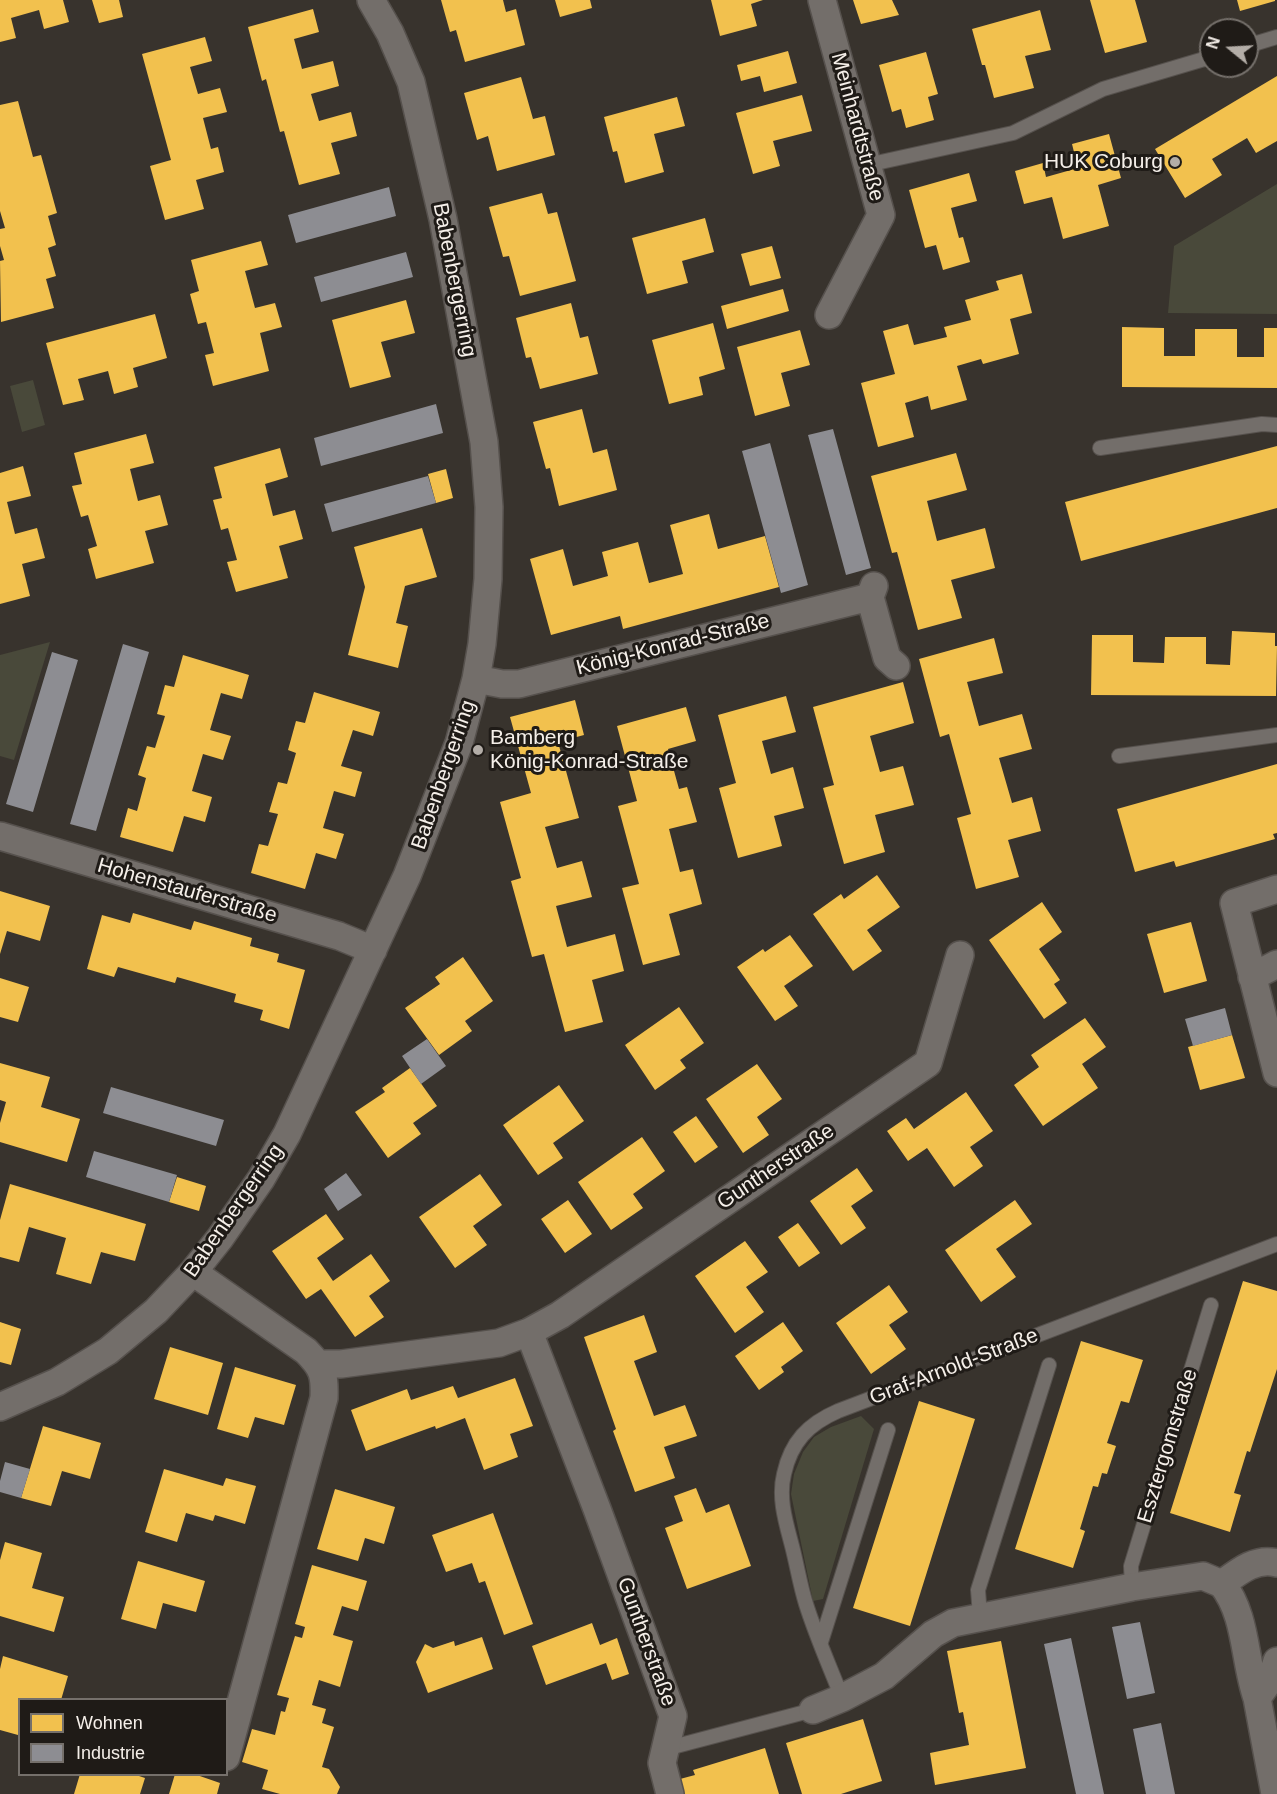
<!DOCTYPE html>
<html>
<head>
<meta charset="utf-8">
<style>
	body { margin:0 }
	#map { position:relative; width:1277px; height:1794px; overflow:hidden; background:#38332d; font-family:Helvetica,sans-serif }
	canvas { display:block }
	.legend { position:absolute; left:18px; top:1698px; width:210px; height:78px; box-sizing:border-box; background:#1f1b17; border:2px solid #75706b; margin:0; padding:8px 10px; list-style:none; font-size:18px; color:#f5efe9 }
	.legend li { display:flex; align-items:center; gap:12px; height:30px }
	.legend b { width:30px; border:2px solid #75706b }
	.north { position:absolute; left:1199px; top:18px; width:60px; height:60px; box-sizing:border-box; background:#1f1b17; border:2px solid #75706b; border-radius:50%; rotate:288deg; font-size:16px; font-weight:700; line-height:24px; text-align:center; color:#f5efe9 }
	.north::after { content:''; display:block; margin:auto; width:21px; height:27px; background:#b3ada7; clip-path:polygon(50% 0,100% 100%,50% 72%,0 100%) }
</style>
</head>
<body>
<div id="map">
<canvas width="1277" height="1794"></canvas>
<ul class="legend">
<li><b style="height:16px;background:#f2c14e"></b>Wohnen</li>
<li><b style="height:16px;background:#8d8d92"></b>Industrie</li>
</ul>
<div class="north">N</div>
</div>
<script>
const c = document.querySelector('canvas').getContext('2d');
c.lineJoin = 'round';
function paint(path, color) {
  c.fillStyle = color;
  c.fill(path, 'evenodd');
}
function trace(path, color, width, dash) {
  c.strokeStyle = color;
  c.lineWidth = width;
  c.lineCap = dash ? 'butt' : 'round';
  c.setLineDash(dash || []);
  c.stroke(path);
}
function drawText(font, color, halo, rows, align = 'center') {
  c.font = font + ' Helvetica,sans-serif';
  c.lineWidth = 6;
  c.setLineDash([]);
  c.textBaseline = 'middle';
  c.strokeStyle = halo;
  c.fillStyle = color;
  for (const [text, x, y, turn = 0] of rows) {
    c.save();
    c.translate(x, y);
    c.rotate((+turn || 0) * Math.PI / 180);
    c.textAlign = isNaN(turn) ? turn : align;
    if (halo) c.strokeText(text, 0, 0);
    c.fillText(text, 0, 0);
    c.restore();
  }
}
paint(new Path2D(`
	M 1277,184 L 1277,314 L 1168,313 L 1174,246 Z
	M 33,380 L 45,425 L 22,432 L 10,386 Z
	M 50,642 L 14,760 L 0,756 L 0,655 Z
	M 861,1416 L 874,1429 L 823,1599 L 813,1601 L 791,1494 L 794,1474 L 803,1452 L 814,1437 L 831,1427 Z`), '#49493a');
paint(new Path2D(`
	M 0,0 L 63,0 L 69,22 L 44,29 L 39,10 L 11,18 L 16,38 L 0,42 Z
	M 92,0 L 119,0 L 123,17 L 99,23 Z
	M 441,0 L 503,0 L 506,12 L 516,9 L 525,45 L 465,62 L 456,30 L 450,32 Z
	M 555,0 L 590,0 L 592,8 L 560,17 Z
	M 711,0 L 763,0 L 751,4 L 757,26 L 720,36 Z
	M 853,0 L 892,0 L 899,15 L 861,24 Z
	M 1090,0 L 1135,0 L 1147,42 L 1105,53 Z
	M 1237,0 L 1275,0 L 1275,1 L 1240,11 Z
	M 313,9 L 319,32 L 294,39 L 302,69 L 333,61 L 339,86 L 311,94 L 319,121 L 351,112 L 357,136 L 331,143 L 340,174 L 299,185 L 284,131 L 280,132 L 266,79 L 262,81 L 248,27 Z
	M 1040,10 L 1051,50 L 1025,56 L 1034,88 L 994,98 L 985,65 L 982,65 L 972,29 Z
	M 205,37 L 212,61 L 190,67 L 198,94 L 220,88 L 227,112 L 203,118 L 211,149 L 218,147 L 224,172 L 196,180 L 204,209 L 165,220 L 150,166 L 171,160 L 142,54 Z
	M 788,51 L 797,83 L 764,92 L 760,76 L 741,81 L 737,65 Z
	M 926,52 L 938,94 L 928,97 L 934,120 L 906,128 L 901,109 L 892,112 L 879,65 Z
	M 1277,76 L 1277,141 L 1256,153 L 1247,138 L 1212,159 L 1222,175 L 1185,198 L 1155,149 Z
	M 521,77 L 533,119 L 545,116 L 555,155 L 497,171 L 488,136 L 477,140 L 464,93 Z
	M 802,95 L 812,131 L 773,141 L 780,166 L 753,174 L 736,113 Z
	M 677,97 L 685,126 L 654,134 L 664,172 L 625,183 L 617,151 L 613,152 L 604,117 Z
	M 18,101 L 33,157 L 41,155 L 57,213 L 48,216 L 56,245 L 48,248 L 56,276 L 46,279 L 54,308 L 1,322 L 0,261 L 4,260 L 0,246 L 0,229 L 5,228 L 0,211 L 0,105 Z
	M 1109,134 L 1121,178 L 1098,185 L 1109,226 L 1063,239 L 1052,197 L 1024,204 L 1015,171 L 1043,163 L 1046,177 L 1078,168 L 1072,144 Z
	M 969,173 L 977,201 L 951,208 L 959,238 L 963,237 L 970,262 L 943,270 L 936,245 L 925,248 L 909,190 Z
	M 542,193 L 548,214 L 557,212 L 576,281 L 520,296 L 509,256 L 503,257 L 489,207 Z
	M 705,218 L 714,252 L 682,261 L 688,283 L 647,294 L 632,238 Z
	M 261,241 L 268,265 L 245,271 L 255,308 L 275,303 L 282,327 L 260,333 L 269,371 L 213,386 L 205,355 L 214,353 L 206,322 L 198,324 L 190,294 L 199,291 L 191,260 Z
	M 772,246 L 781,278 L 750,286 L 741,254 Z
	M 1022,274 L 1032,313 L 1010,319 L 1019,354 L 983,364 L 981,359 L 957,366 L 967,400 L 931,410 L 928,396 L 905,403 L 914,437 L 878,447 L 861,383 L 895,374 L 883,331 L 908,324 L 914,345 L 947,337 L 944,327 L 971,320 L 965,300 L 999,290 L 996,281 Z
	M 783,289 L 789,311 L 727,329 L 721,306 Z
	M 406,300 L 415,333 L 381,342 L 391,377 L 350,388 L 332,320 Z
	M 571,303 L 580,338 L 588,336 L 598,374 L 540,389 L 531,357 L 526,358 L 516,318 Z
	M 155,314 L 167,358 L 133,368 L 138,387 L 114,394 L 108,371 L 78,379 L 84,400 L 63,405 L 46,343 Z
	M 713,323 L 725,369 L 699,377 L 703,395 L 669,404 L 652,340 Z
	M 1122,327 L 1164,328 L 1164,356 L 1195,356 L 1195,329 L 1237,329 L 1237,357 L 1264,357 L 1264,328 L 1277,328 L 1277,388 L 1122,387 Z
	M 800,330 L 810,365 L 781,373 L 790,406 L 755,416 L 737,347 Z
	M 582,409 L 593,453 L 607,449 L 617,490 L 559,506 L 550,468 L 546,469 L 533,422 Z
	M 146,434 L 154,463 L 130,469 L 138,501 L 160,495 L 168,525 L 145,531 L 154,563 L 96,579 L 88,549 L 97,546 L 88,515 L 81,517 L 72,486 L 82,484 L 74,453 Z
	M 1277,446 L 1277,508 L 1081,561 L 1065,502 Z
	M 280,448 L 288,477 L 265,484 L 273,516 L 295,510 L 303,539 L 279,546 L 288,578 L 236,592 L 227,562 L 237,560 L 228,528 L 221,530 L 213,500 L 222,498 L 214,467 Z
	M 956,453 L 967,490 L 927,501 L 937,541 L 985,528 L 995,568 L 951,580 L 962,618 L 918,630 L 897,552 L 892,553 L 871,476 Z
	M 23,466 L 31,496 L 7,502 L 15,534 L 37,528 L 45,558 L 22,564 L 30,596 L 0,604 L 0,473 Z
	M 446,469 L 453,498 L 436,503 L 428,474 Z
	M 709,514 L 718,549 L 765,536 L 779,587 L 623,629 L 620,616 L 551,635 L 530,559 L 563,549 L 573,586 L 608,576 L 602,552 L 638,542 L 649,583 L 683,574 L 670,525 Z
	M 422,528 L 437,577 L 405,586 L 396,623 L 408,626 L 398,668 L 348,655 L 365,587 L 354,547 Z
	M 1232,631 L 1275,633 L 1275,646 L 1277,646 L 1276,696 L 1091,695 L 1092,635 L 1133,635 L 1133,662 L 1164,663 L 1165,637 L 1206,637 L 1206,664 L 1230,665 Z
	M 994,638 L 1003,673 L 967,682 L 979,726 L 1022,714 L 1032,749 L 999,758 L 1012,803 L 1032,797 L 1041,831 L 1008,840 L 1019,877 L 976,889 L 957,818 L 971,814 L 949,734 L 940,737 L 919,659 Z
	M 183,655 L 249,675 L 242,699 L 221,693 L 210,730 L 231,736 L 223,760 L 203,754 L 192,791 L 212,797 L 205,822 L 184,816 L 173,852 L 120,837 L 128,808 L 137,811 L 146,778 L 138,775 L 147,746 L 155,748 L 165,716 L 157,714 L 165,685 L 174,687 Z
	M 903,682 L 914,723 L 870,736 L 880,772 L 903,766 L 914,805 L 875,815 L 885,852 L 844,864 L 823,788 L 834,785 L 813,707 Z
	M 314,692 L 380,712 L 373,736 L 353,730 L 341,766 L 362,772 L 355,797 L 334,791 L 323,828 L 344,834 L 336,859 L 316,853 L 305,889 L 251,873 L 259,844 L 268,846 L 278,814 L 269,812 L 278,782 L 287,784 L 296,753 L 288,750 L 296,721 L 305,723 Z
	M 786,696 L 796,732 L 762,741 L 771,774 L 793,767 L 804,808 L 774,816 L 782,846 L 738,858 L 719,788 L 736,783 L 718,715 Z
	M 575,700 L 584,735 L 558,742 L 579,818 L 545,827 L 557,868 L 582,861 L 592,897 L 556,906 L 567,947 L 615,934 L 624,971 L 592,980 L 603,1022 L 565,1032 L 544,954 L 532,957 L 511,881 L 521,878 L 500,802 L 531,793 L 510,717 Z
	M 686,707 L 696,741 L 668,749 L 679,789 L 687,787 L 697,822 L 669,829 L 680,872 L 693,869 L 702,904 L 669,914 L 680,955 L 643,965 L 622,888 L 639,884 L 618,806 L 637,801 L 617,726 Z
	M 1277,764 L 1277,833 L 1273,834 L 1275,839 L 1176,867 L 1174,861 L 1135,872 L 1117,809 Z
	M 877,875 L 900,907 L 867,930 L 882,951 L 853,971 L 813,914 L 841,894 L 844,899 Z
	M 0,891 L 50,906 L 40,941 L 7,931 L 0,954 Z
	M 1042,902 L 1062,932 L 1039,949 L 1060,980 L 1054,984 L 1067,1003 L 1044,1019 L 989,940 Z
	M 133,913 L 191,930 L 194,921 L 252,938 L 250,946 L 279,954 L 277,962 L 305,970 L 289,1029 L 260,1020 L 263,1010 L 234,1002 L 236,994 L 177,977 L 175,983 L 118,967 L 114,977 L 87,969 L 102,915 L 130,923 Z
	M 1191,922 L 1207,981 L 1164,993 L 1147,934 Z
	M 790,935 L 813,966 L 784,986 L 798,1006 L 775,1021 L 737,967 L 763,949 L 765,952 Z
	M 463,957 L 493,1001 L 465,1021 L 472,1031 L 439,1055 L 405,1008 L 440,984 L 435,977 Z
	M 0,978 L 29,987 L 18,1022 L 0,1017 Z
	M 679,1007 L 704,1043 L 680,1060 L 686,1068 L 655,1090 L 625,1045 Z
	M 1085,1018 L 1106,1047 L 1082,1064 L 1098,1088 L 1043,1126 L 1014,1085 L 1039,1067 L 1031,1055 Z
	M 1232,1035 L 1245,1078 L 1200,1090 L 1188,1047 Z
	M 0,1063 L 50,1077 L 41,1107 L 80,1119 L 67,1162 L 0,1142 L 0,1123 L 6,1102 L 0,1100 Z
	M 757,1064 L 782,1099 L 757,1117 L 769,1135 L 743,1153 L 706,1099 Z
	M 410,1068 L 437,1106 L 413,1123 L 421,1134 L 388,1158 L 355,1112 L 385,1092 L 382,1088 Z
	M 559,1085 L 584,1121 L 553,1143 L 563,1158 L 538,1175 L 503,1125 Z
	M 966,1092 L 993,1131 L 970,1147 L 983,1166 L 954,1187 L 927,1148 L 908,1161 L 887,1131 L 906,1118 L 914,1129 Z
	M 696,1116 L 718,1147 L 695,1163 L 673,1132 Z
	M 642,1137 L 665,1171 L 633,1194 L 643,1208 L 611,1230 L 578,1182 Z
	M 857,1168 L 873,1191 L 851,1206 L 866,1228 L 841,1245 L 810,1201 Z
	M 480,1174 L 502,1205 L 473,1226 L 487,1245 L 455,1268 L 419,1217 Z
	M 177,1177 L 206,1186 L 199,1211 L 169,1202 Z
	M 10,1184 L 146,1224 L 135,1261 L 101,1252 L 91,1284 L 56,1274 L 66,1238 L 29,1227 L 19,1262 L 0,1257 L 0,1220 Z
	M 568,1200 L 592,1234 L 565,1253 L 541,1219 Z
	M 1015,1200 L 1032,1224 L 996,1249 L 1016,1277 L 981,1302 L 945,1250 Z
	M 326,1214 L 344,1239 L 317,1258 L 333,1281 L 371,1254 L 390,1281 L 369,1296 L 384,1317 L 355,1337 L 321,1289 L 306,1299 L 272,1251 Z
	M 798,1223 L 820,1253 L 799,1267 L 778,1237 Z
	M 745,1241 L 768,1272 L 746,1287 L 764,1312 L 735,1333 L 695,1276 Z
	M 1243,1281 L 1277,1291 L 1277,1369 L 1250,1452 L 1247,1451 L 1234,1493 L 1241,1495 L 1230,1532 L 1170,1513 Z
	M 889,1285 L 908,1312 L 889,1325 L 906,1349 L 871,1374 L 836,1323 Z
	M 644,1315 L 657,1352 L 634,1361 L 654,1416 L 685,1405 L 697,1436 L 664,1447 L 675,1478 L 635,1492 L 613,1431 L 616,1429 L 584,1337 Z
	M 0,1322 L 21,1329 L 11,1365 L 0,1362 Z
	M 783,1322 L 803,1351 L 781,1367 L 784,1372 L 759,1390 L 735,1356 Z
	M 1081,1341 L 1143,1360 L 1129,1403 L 1121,1401 L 1107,1443 L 1116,1446 L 1107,1474 L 1102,1473 L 1098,1487 L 1093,1486 L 1080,1529 L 1085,1531 L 1073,1568 L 1015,1549 Z
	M 170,1347 L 223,1363 L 208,1415 L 154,1399 Z
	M 235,1367 L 296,1385 L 284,1425 L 255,1417 L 248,1438 L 217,1429 Z
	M 515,1378 L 533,1426 L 510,1434 L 518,1457 L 484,1470 L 465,1418 L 436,1429 L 435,1426 L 366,1451 L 351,1410 L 407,1389 L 411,1400 L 453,1386 L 458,1398 Z
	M 919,1401 L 975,1419 L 910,1626 L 853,1608 Z
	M 43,1426 L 101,1443 L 90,1479 L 62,1471 L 51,1506 L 21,1498 Z
	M 164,1469 L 223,1486 L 226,1478 L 256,1486 L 245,1524 L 215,1515 L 213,1521 L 186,1513 L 177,1542 L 145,1532 Z
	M 696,1488 L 706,1513 L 729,1504 L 751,1566 L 687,1589 L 665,1528 L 683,1521 L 674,1496 Z
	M 335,1489 L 395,1507 L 384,1544 L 365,1538 L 358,1561 L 317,1549 Z
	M 493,1513 L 533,1624 L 504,1635 L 485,1581 L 479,1583 L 472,1563 L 446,1572 L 432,1535 Z
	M 5,1542 L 42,1553 L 32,1588 L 64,1597 L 54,1632 L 0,1616 L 0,1560 Z
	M 138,1561 L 205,1581 L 196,1612 L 163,1603 L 156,1629 L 121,1619 Z
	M 312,1565 L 367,1581 L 358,1611 L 342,1606 L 333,1635 L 353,1641 L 340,1687 L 319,1680 L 312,1705 L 326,1709 L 322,1723 L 334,1727 L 322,1767 L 329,1769 L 340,1787 L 337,1794 L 280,1794 L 262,1789 L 268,1770 L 242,1762 L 252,1729 L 275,1735 L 281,1711 L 285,1712 L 289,1698 L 277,1695 L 295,1636 L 302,1638 L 305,1627 L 295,1624 Z
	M 592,1623 L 600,1645 L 617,1638 L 629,1674 L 612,1680 L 606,1663 L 546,1685 L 532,1646 Z
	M 482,1637 L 493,1669 L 428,1693 L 416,1662 L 425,1644 L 433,1648 L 454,1641 L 455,1646 Z
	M 1001,1641 L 1026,1768 L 935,1785 L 930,1753 L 969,1745 L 963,1712 L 959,1713 L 947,1651 Z
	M 3,1656 L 68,1676 L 61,1700 L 20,1700 L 18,1735 L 0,1730 L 0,1669 Z
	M 863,1719 L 882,1781 L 841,1794 L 802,1794 L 786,1743 Z
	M 765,1748 L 779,1794 L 684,1794 L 680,1779 L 695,1775 L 693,1770 Z
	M 80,1774 L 133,1774 L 145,1778 L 140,1794 L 74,1794 Z
	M 175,1774 L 194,1774 L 220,1783 L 217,1794 L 169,1794 Z`), '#f2c14e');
paint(new Path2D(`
	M 389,187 L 396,216 L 296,243 L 288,215 Z
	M 406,252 L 413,277 L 321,302 L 314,277 Z
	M 436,404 L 443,433 L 321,466 L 314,438 Z
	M 833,429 L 871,568 L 846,575 L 808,435 Z
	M 770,443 L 808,585 L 781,593 L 742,451 Z
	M 428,476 L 436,503 L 332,532 L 324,504 Z
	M 123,644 L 149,652 L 96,831 L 70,824 Z
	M 52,652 L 78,660 L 33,812 L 6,804 Z
	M 1225,1008 L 1232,1035 L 1193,1046 L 1185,1019 Z
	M 427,1039 L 446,1066 L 421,1084 L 402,1056 Z
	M 111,1087 L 224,1120 L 216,1146 L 103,1113 Z
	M 94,1151 L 177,1175 L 169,1202 L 86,1177 Z
	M 346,1173 L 362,1195 L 338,1211 L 324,1189 Z
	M 5,1462 L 30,1469 L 21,1498 L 0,1492 L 0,1481 Z
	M 1140,1622 L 1155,1693 L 1127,1699 L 1112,1627 Z
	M 1071,1638 L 1104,1794 L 1076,1794 L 1044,1644 Z
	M 1161,1723 L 1175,1794 L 1146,1794 L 1133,1729 Z`), '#8d8d92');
const service = new Path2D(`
	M 1247,46 L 1277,37
	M 867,165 L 1013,133 L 1103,89 L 1211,57
	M 1100,448 L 1262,424 L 1277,425
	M 1119,756 L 1277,735
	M 1132,1587 L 1131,1566 L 1211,1305
	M 980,1616 L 978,1590 L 1049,1365
	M 821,1642 L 888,1430
	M 842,1698 C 830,1667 816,1636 806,1604 C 800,1585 797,1565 792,1546 C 786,1523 778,1498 784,1474 C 791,1442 808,1424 838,1411 L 1277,1244
	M 665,1749 L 813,1710`);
const minor = new Path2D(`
	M 822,0 L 881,215 L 829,315
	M 870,597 L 887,658 L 896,666
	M 476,679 L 502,684 L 519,684 L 870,597 L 874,586
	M 0,836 L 339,936 L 373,950
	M 1277,889 L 1234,903 L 1277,1073
	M 1252,977 L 1277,964
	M 193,1272 L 306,1351 C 323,1368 325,1375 324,1398 L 226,1757
	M 529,1332 L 597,1509 L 673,1716 L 662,1763 L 670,1794
	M 320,1364 L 341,1364 L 499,1343 L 529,1332 L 560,1315 L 928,1063 L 960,955
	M 0,1407 L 57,1382 L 108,1351 L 156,1311 L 193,1272 L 220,1238 L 261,1179 L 287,1134 L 407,876 L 459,743 L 476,679 L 482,644 L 488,579 L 489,507 L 484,442 L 443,219 L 411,82 L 390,33 L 371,0
	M 1222,1584 C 1247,1615 1244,1661 1257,1698 L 1275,1794
	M 1257,1698 L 1272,1677 L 1277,1661
	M 813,1710 L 842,1698 L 884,1676 L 933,1634 L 953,1623 L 1132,1587 L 1203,1576 L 1222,1584 C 1238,1572 1256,1557 1277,1563`);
trace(service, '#56514d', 16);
trace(minor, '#56514d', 30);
trace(service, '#736e6a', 14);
trace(minor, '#736e6a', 27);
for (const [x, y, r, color] of [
	[1175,162,6,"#b3ada7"],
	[478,750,6,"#b3ada7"]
]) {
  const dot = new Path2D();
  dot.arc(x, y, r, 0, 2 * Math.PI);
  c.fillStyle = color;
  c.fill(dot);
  trace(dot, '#1f1b17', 2);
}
drawText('21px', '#f5efe9', '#1f1b17', [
	["Meinhardtstraße",857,127,75],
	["Babenbergerring",454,280,79],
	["König-Konrad-Straße",673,645,-14],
	["Babenbergerring",444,775,-71],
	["Hohenstauferstraße",187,891,16],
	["Guntherstraße",776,1167,-34],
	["Babenbergerring",234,1211,-55],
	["Graf-Arnold-Straße",954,1367,-21],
	["Esztergomstraße",1168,1446,-73],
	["Guntherstraße",646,1642,70]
]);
drawText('21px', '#f5efe9', '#1f1b17', [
	["HUK Coburg",1163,162],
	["Bamberg",490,738,"left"],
	["König-Konrad-Straße",490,762,"left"]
], 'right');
</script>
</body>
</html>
